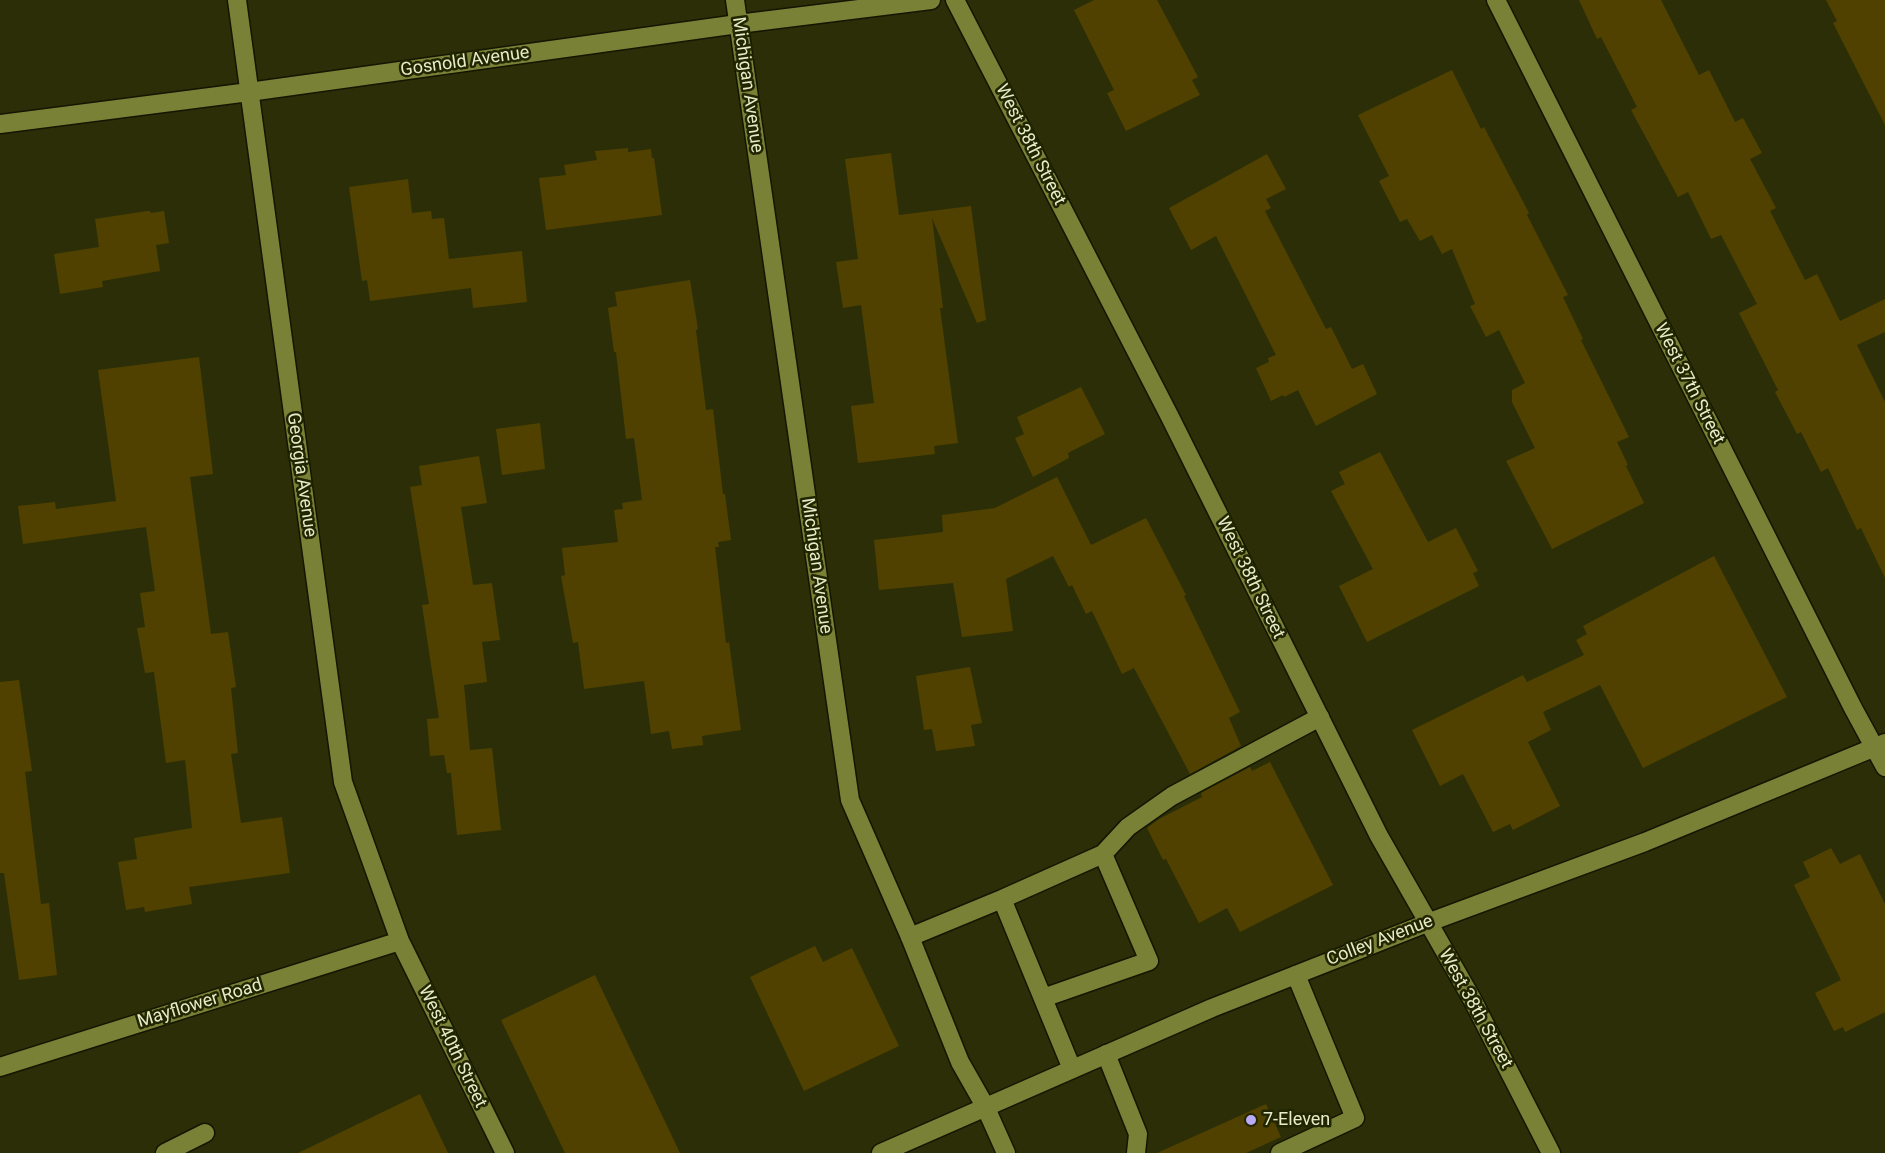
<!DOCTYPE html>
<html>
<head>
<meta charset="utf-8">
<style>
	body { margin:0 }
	canvas { display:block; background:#2b2e06 }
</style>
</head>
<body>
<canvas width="1885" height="1153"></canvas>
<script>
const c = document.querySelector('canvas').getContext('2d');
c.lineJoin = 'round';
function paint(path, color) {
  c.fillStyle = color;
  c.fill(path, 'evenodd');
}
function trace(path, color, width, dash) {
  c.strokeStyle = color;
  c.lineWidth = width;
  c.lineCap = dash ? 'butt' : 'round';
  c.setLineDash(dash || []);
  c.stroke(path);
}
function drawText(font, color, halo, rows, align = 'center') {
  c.font = font + ' Roboto,sans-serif';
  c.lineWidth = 5;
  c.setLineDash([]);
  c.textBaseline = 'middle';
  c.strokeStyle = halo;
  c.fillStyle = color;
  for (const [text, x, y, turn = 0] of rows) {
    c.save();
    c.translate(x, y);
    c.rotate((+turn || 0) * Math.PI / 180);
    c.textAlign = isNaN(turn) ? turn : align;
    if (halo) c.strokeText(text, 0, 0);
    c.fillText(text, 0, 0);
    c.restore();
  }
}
paint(new Path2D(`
	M 1094,0 L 1157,0 L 1198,77 L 1192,80 L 1200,95 L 1126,131 L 1107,93 L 1114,90 L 1074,10 Z
	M 1579,0 L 1661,0 L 1699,75 L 1709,70 L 1735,122 L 1743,118 L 1762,153 L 1750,159 L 1776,208 L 1770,211 L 1805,280 L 1817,274 L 1840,321 L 1885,299 L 1885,332 L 1857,345 L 1885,402 L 1885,578 L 1861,528 L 1857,530 L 1828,468 L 1821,472 L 1801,432 L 1797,434 L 1775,392 L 1778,390 L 1739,313 L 1757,304 L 1721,235 L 1711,239 L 1688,192 L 1678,197 L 1631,110 L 1637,107 L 1601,37 L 1597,39 Z
	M 1826,0 L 1885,0 L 1885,125 L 1833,23 L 1837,21 Z
	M 1452,70 L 1481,129 L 1484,127 L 1529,213 L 1527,215 L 1568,295 L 1563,297 L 1583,339 L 1581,340 L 1629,437 L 1617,442 L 1628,465 L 1626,466 L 1644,503 L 1552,549 L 1506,461 L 1535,448 L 1512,402 L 1512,390 L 1525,383 L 1499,330 L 1486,337 L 1470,306 L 1475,304 L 1452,249 L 1442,254 L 1432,235 L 1420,241 L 1407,219 L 1400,222 L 1379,181 L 1389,176 L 1358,115 Z
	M 628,148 L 628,152 L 651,149 L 652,158 L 654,158 L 662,215 L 546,230 L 539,178 L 566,175 L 564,165 L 597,160 L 595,151 Z
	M 891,153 L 899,215 L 971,206 L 986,320 L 977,323 L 932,218 L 943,308 L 940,308 L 958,443 L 934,446 L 935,454 L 858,463 L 851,406 L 874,403 L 861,305 L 843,308 L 836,262 L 858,259 L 845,159 Z
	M 1267,154 L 1286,189 L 1266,199 L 1271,208 L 1265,211 L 1326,329 L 1331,327 L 1352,369 L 1363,364 L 1377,394 L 1316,426 L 1298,390 L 1284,397 L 1283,395 L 1271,401 L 1256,368 L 1269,362 L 1268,358 L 1276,355 L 1216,236 L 1191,250 L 1169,208 Z
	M 408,179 L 412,213 L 431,211 L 432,219 L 444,218 L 449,259 L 522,251 L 527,302 L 473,308 L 471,288 L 370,301 L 367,280 L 362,281 L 349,187 Z
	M 147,211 L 150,211 L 151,213 L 164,211 L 169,243 L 156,245 L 160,271 L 102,281 L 103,287 L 60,294 L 54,254 L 99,247 L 95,219 Z
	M 690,280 L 698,329 L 696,330 L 706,410 L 713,409 L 723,494 L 725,494 L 731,540 L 718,542 L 719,547 L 715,547 L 726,643 L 729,642 L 741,730 L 702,736 L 703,745 L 672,749 L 669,731 L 651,734 L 644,681 L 584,689 L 578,642 L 573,643 L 561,576 L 565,575 L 562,548 L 618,542 L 614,510 L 623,509 L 622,503 L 642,500 L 634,438 L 626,439 L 616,352 L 614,352 L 608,308 L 617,306 L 615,292 Z
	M 199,357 L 213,474 L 190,477 L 211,634 L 228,632 L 236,687 L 231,688 L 238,753 L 231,754 L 241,823 L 282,817 L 290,873 L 189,887 L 192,904 L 145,912 L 144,907 L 126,910 L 118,862 L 137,859 L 134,838 L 192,828 L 185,760 L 166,763 L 154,672 L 145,673 L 137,628 L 145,627 L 140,593 L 155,591 L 146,527 L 23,544 L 18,506 L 55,502 L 56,509 L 116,501 L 98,370 Z
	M 1081,387 L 1105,434 L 1068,453 L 1069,458 L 1033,477 L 1015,438 L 1024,434 L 1017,417 Z
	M 540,423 L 545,469 L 502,475 L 496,429 Z
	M 1380,452 L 1428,542 L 1456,528 L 1478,571 L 1473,573 L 1479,586 L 1367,642 L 1339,586 L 1373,569 L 1331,491 L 1345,484 L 1339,472 Z
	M 479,456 L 487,503 L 461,507 L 473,585 L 492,583 L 500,640 L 482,642 L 487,682 L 464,685 L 470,750 L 492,748 L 501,830 L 457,835 L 451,773 L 447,773 L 444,755 L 430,756 L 427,719 L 439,718 L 422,605 L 429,604 L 410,487 L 422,485 L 419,466 Z
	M 1057,477 L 1091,545 L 1146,518 L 1186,595 L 1184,596 L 1240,712 L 1229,718 L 1241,746 L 1190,774 L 1134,668 L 1122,674 L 1092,611 L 1086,614 L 1072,585 L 1069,587 L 1053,556 L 1006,579 L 1013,631 L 962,637 L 953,583 L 879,590 L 874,540 L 943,532 L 942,515 L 995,508 Z
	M 1714,556 L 1787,697 L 1643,768 L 1600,685 L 1543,712 L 1551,730 L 1528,742 L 1560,806 L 1513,830 L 1510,824 L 1493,832 L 1463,774 L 1440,786 L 1412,730 L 1523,675 L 1527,682 L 1584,655 L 1576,640 L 1587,634 L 1583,626 Z
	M 970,667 L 982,723 L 971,725 L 975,746 L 936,751 L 932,729 L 924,730 L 916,676 Z
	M 19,680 L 32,771 L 25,772 L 41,904 L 49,903 L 57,975 L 19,980 L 4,873 L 0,873 L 0,682 Z
	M 1270,762 L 1333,885 L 1240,932 L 1227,908 L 1199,923 L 1166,859 L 1163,860 L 1147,828 L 1159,819 L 1202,797 L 1201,793 L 1250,767 L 1252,771 Z
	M 1831,848 L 1840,864 L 1860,854 L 1885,904 L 1885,1012 L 1845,1032 L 1843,1027 L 1834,1031 L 1815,993 L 1841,980 L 1794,885 L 1810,877 L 1803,862 Z
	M 815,946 L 823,962 L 852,948 L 899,1046 L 804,1091 L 750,977 Z
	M 595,975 L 680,1153 L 565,1153 L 501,1020 Z
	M 420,1094 L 448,1153 L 298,1153 Z
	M 1266,1104 L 1281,1137 L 1246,1153 L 1157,1153 Z`), '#504100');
const service = new Path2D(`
	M 1103,854 L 1128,827 L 1172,796 L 1320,717
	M 1002,899 L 1072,1069
	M 910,937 L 1002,899 L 1103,854 L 1149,961 L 1043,998
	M 1106,1054 L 1138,1134 L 1136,1153
	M 165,1153 L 205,1133
	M 1280,1153 L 1355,1118 L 1296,975`);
const minor = new Path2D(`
	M 237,0 L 343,782 L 400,941 L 505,1153
	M 735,0 L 850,800 L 910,937 L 960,1062 L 985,1106 L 1006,1153
	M 1496,0 L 1853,708 L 1885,767
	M 0,124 L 249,92 L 738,24 L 931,0
	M 0,1067 L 400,941`);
const secondary = new Path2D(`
	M 955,0 L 1169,415 L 1379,836 L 1472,999 L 1551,1153
	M 881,1153 L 1212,1008 L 1427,923 L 1645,842 L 1885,743`);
trace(service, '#141601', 21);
trace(minor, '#141601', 21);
trace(secondary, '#141601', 21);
trace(service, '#798136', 18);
trace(minor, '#798136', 18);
trace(secondary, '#798136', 18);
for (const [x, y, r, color] of [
	[1251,1120,6,"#bbaaf6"]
]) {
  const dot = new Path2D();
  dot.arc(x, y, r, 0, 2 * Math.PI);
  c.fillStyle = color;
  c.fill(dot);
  trace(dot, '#212500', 2);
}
drawText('18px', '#e6ecc7', '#212500', [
	["Gosnold Avenue",465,62,-8],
	["Michigan Avenue",747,85,82],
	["West 38th Street",1030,145,63],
	["West 37th Street",1689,384,63],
	["Georgia Avenue",301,475,82],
	["Michigan Avenue",816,566,82],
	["West 38th Street",1250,578,64],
	["Colley Avenue",1380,941,-21],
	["Mayflower Road",200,1004,-17],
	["West 38th Street",1475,1009,61],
	["West 40th Street",452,1047,64]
]);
drawText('18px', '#e6ecc7', '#212500', [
	["7-Eleven",1263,1120]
], 'left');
</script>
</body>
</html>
